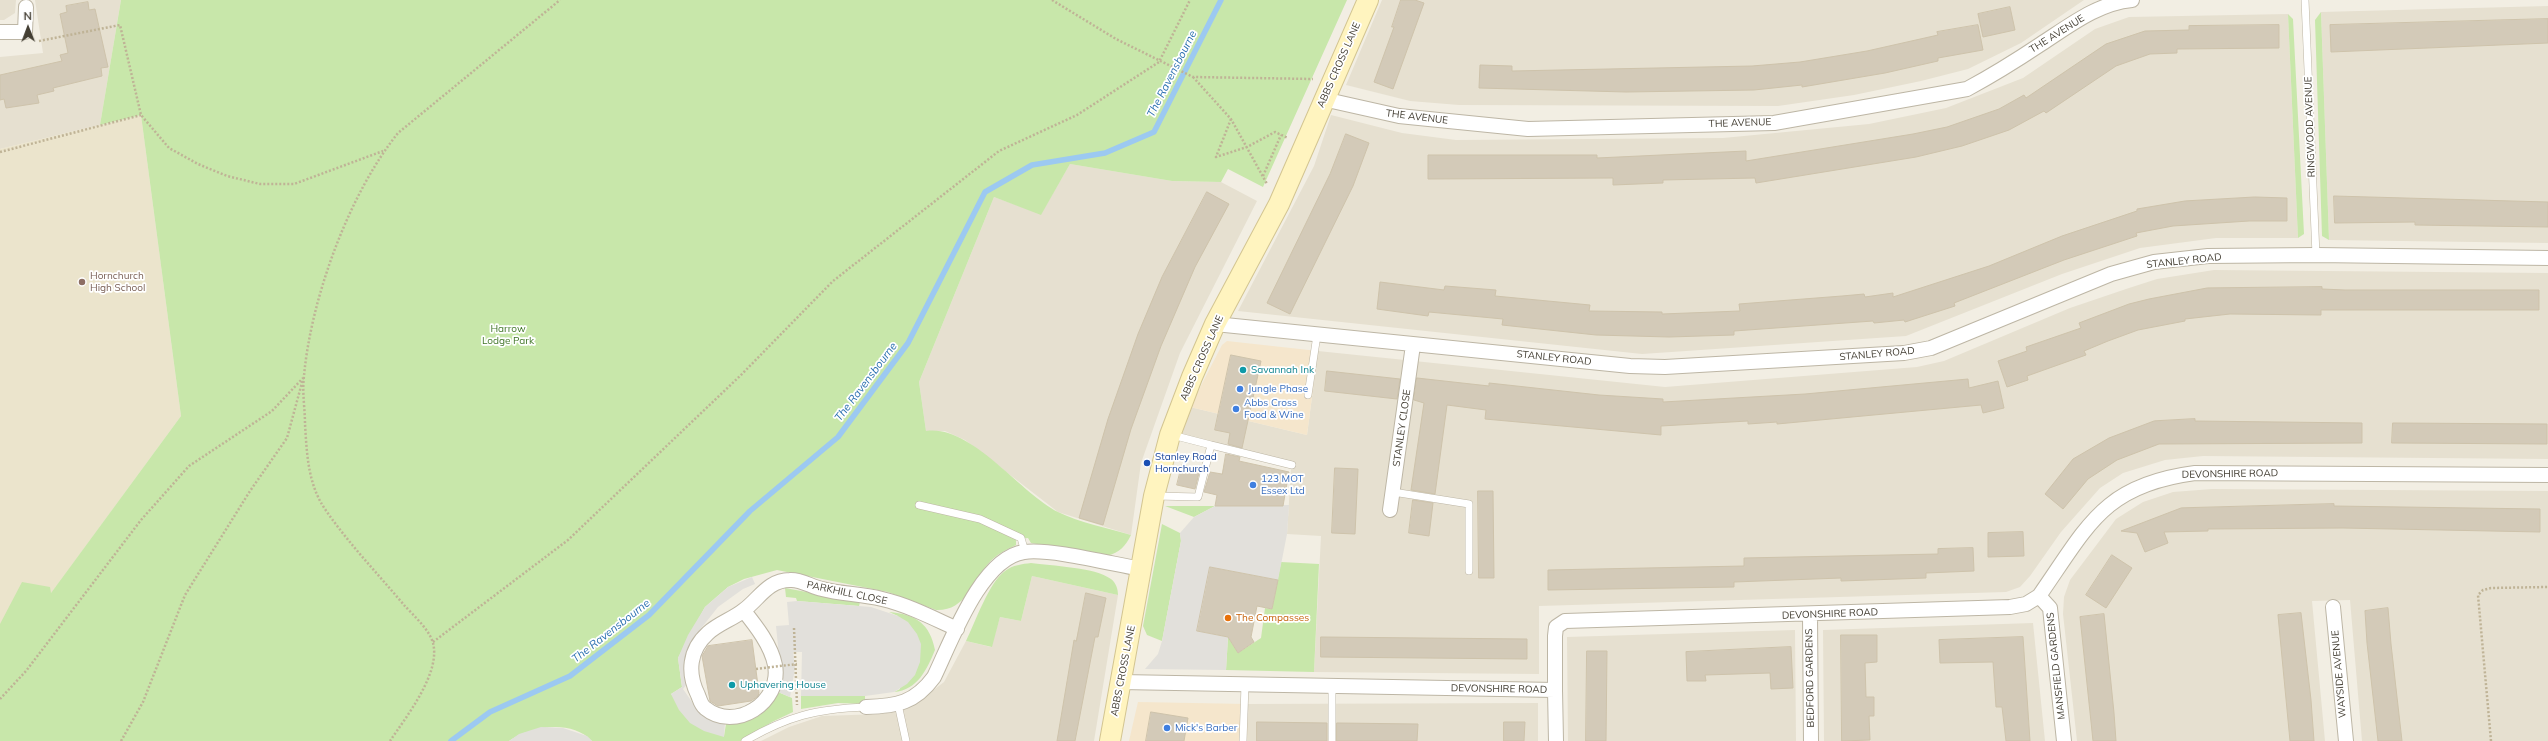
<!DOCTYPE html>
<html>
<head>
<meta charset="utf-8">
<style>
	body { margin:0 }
	#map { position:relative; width:2548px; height:741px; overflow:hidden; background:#f2eee3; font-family:Mulish,sans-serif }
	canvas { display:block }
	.north { position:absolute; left:8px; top:8px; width:40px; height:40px; -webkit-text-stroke:3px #fff; paint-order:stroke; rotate:359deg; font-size:11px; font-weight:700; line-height:16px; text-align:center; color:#433e33 }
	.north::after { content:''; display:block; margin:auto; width:14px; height:18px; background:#433e33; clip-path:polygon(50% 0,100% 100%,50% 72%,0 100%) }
</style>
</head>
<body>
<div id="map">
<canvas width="2548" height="741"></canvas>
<div class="north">N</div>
</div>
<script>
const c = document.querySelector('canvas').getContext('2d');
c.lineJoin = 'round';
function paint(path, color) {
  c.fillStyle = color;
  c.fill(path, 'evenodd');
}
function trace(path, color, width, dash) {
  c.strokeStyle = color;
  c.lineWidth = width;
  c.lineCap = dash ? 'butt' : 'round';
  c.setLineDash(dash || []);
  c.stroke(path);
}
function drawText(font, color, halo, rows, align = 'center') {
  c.font = font + ' Mulish,sans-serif';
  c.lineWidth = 3.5;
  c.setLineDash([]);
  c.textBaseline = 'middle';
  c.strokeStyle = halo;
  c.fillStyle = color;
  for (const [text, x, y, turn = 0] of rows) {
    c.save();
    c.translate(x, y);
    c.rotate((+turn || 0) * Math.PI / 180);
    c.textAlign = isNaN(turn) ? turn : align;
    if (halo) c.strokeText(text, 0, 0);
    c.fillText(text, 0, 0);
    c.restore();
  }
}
paint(new Path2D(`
	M 0,0 L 16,0 L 15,13 L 4,20 L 0,20 Z
	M 35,0 L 121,0 L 100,125 L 0,149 L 0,57 L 43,53 Z
	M 1382,0 L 2084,0 L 2021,43 L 1968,69 L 1921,81 L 1854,95 L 1778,106 L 1459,105 L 1410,101 L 1346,85 Z
	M 2548,6 L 2548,243 L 2329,240 L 2321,12 Z
	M 2288,14 L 2298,238 L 2216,238 L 2140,248 L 2062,274 L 1906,336 L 1642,354 L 1238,311 L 1314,166 L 1331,115 L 1402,133 L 1456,140 L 1723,138 L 1869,124 L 1946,108 L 2023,78 L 2095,29 L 2129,17 Z
	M 1070,164 L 1172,181 L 1221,182 L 1257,201 L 1180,353 L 1141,463 L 1131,535 L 1058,512 L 965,440 L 945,431 L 926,431 L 919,382 L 994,197 L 1041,214 Z
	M 2214,270 L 2548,273 L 2548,459 L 2203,456 L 2165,460 L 2123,473 L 2100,488 L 2061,532 L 2030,576 L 2020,587 L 2006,592 L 1539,606 L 1539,674 L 1314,672 L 1321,536 L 1287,534 L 1291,469 L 1179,433 L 1190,407 L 1307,435 L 1318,351 L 1665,387 L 1917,367 L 1944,361 L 2070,308 L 2129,288 L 2157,279 Z
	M 2212,489 L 2548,491 L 2548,741 L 2362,741 L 2350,600 L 2312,601 L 2325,741 L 2077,741 L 2063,614 L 2064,597 L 2070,580 L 2116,519 L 2143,502 L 2173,492 Z
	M 1032,576 L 1118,595 L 1094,741 L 761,741 L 789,727 L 822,716 L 881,714 L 897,711 L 915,704 L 944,682 L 966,641 L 991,647 L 1000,617 L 1021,621 Z
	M 2033,623 L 2045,741 L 1824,741 L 1823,630 Z
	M 1795,630 L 1796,741 L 1568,741 L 1567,637 Z
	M 1538,703 L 1538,741 L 1247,741 L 1248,704 Z`), '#e6e0d0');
paint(new Path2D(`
	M 1227,341 L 1318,351 L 1307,435 L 1190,407 L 1222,345 Z
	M 1138,702 L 1248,704 L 1247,741 L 1129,741 Z`), '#f5e6cc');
paint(new Path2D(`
	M 141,115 L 181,416 L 0,663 L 0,149 Z`), '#ebe4cc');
paint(new Path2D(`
	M 121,0 L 1347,0 L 1263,187 L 1228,169 L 1221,182 L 1172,181 L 1070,164 L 1041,215 L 994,197 L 919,382 L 926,431 C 971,424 1020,493 1058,512 C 1080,523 1108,528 1131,535 C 1125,547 1120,552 1107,556 L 1031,543 L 1028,538 L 1016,539 L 1016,545 C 1006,550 995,555 988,564 C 971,583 966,611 936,610 L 888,592 L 777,570 L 744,579 L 728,587 L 705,607 L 678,658 L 682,687 L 671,694 L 724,736 L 726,724 C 753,723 765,716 778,692 L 792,698 L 793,712 L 772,722 L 741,741 L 592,741 C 571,719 531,726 509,741 L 0,741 L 0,624 L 22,582 L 50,587 L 51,593 L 181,416 L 141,115 L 100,125 Z
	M 2321,12 L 2329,240 L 2322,236 L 2315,20 Z
	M 2288,14 L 2293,19 L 2304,234 L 2298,238 Z
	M 1165,506 L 1215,506 L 1194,517 Z
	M 1162,524 L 1180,533 L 1181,541 L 1162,641 L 1147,635 L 1143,626 Z
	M 1281,562 L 1319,564 L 1314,672 L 1226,670 L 1228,637 L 1238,653 L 1261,638 L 1265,608 L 1272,609 Z
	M 1031,563 C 1051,566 1095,567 1111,579 C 1116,583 1118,589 1118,595 L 1032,576 L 1021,621 L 1000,617 L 992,647 L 966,641 C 975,623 989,582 1005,571 C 1013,565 1022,564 1031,563 Z
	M 785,588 L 860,602 L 859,606 L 797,601 L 796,598 L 786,597 Z
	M 889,612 C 916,614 930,624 935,650 C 927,669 918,690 894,692 L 900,689 L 898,616 Z
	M 801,696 L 865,696 L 865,704 L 838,703 L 801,709 Z`), '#c8e7aa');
paint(new Path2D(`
	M 1289,505 L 1287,534 L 1278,580 L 1210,567 L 1197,631 L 1228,637 L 1226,670 L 1145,669 L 1158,654 L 1162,641 L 1181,541 L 1180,533 L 1194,517 L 1215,506 Z
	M 752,577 L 755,584 L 743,589 L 718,607 L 699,631 L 692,645 L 688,683 L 683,689 L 699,712 L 725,722 L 724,737 L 704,731 L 690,723 L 679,710 L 671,694 L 682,687 L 678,658 L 688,635 L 705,607 L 728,587 Z
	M 797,601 L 871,607 L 898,616 L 908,622 L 917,634 L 921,644 L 920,662 L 915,675 L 907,684 L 894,692 L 865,696 L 801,696 L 802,652 L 793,652 L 795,668 L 790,697 L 778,692 L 781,676 L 776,626 L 789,625 L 787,602 Z
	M 541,727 L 563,728 L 587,736 L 592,741 L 509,741 L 519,734 Z`), '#e2e0db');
trace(new Path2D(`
	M 451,741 L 490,712 L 570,676 L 649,615 L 750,511 L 838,437 L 908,343 L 985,192 L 1032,165 L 1105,153 L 1154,132 L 1221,0`), '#9cc9f1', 5.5);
const building = new Path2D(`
	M 1401,0 L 1415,0 L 1424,3 L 1393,89 L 1374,82 L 1394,27 L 1392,27 Z
	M 88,2 L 89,10 L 95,9 L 108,67 L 101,68 L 102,76 L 53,88 L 54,91 L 37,95 L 39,103 L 6,108 L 4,99 L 0,100 L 0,75 L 62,61 L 60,55 L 68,53 L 60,14 L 67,12 L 66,6 Z
	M 2010,7 L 2015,30 L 1983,37 L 1978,14 Z
	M 2548,19 L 2548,43 L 2331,52 L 2330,25 Z
	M 1978,25 L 1983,50 L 1938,58 L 1938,61 L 1885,73 L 1802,87 L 1802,85 L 1754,90 L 1626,92 L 1479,88 L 1480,65 L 1512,66 L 1512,71 L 1752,66 L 1800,62 L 1867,51 L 1938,35 L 1937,32 Z
	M 2279,25 L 2279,48 L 2177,49 L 2177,53 L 2150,54 L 2116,66 L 2046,113 L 2044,111 L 2009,130 L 1962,146 L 1916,157 L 1756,183 L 1755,178 L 1663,180 L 1663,183 L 1613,185 L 1613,178 L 1428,179 L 1428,155 L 1597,155 L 1597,158 L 1746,151 L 1746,161 L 1913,134 L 1947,127 L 1999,109 L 2024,95 L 2026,98 L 2106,44 L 2145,31 L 2189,30 L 2189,26 Z
	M 1346,134 L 1369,143 L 1353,186 L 1290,314 L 1267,303 L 1330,174 Z
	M 1207,192 L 1229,204 L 1195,267 L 1161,346 L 1131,429 L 1103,525 L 1079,518 L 1108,419 L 1138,334 L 1162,277 Z
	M 2334,196 L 2548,202 L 2548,227 L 2415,225 L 2415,222 L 2335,223 Z
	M 2255,197 L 2287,198 L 2287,221 L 2249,221 L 2173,226 L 2136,233 L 2137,236 L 2064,260 L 1954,303 L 1955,306 L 1905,322 L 1904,320 L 1874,323 L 1873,321 L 1734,331 L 1734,335 L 1669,337 L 1596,335 L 1502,325 L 1503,319 L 1429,312 L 1428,316 L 1377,309 L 1380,282 L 1444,290 L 1445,286 L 1496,290 L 1495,296 L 1590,305 L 1589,311 L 1662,312 L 1662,314 L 1740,311 L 1739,304 L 1842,296 L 1864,294 L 1865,297 L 1893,293 L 1893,297 L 1989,266 L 2062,236 L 2137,211 L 2137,209 L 2185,201 Z
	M 2322,287 L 2322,289 L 2345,290 L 2539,290 L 2539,310 L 2321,310 L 2321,315 L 2230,314 L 2185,319 L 2185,321 L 2138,330 L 2108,341 L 2084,351 L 2086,355 L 2027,376 L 2028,380 L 2007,387 L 1998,361 L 2027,351 L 2026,347 L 2081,328 L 2079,323 L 2129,304 L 2149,299 L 2207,288 Z
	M 1231,355 L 1261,361 L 1242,448 L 1228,444 L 1230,433 L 1215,430 Z
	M 1327,371 L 1400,379 L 1397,399 L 1325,391 Z
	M 1417,378 L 1489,386 L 1489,383 L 1599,395 L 1663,399 L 1663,402 L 1805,394 L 1968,379 L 1969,388 L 1998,381 L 2004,408 L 1983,413 L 1981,405 L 1777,424 L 1777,422 L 1748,424 L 1748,421 L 1661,426 L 1661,435 L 1485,419 L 1486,410 L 1447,405 L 1435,494 L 1411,490 L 1424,403 L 1414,400 Z
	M 2195,419 L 2195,421 L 2362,423 L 2362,443 L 2159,444 L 2117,460 L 2088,479 L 2063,509 L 2045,494 L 2073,459 L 2109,438 L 2154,421 Z
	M 2393,423 L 2547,424 L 2547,444 L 2392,443 Z
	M 1226,454 L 1240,457 L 1239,461 L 1289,472 L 1283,506 L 1215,506 L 1217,495 L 1204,492 L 1210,472 L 1222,474 Z
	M 1182,465 L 1200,469 L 1195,489 L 1177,485 Z
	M 1335,468 L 1358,469 L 1355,534 L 1332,533 Z
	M 1478,491 L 1493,491 L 1494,578 L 1479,578 Z
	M 1413,500 L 1433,503 L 1429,536 L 1409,533 Z
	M 2334,504 L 2334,506 L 2540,509 L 2540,532 L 2343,528 L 2208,529 L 2208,531 L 2164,532 L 2168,543 L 2145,552 L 2137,533 L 2121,531 L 2181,508 Z
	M 2023,532 L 2024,556 L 1988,557 L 1988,533 Z
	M 1973,548 L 1974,571 L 1926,573 L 1926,578 L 1841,581 L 1841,578 L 1734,582 L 1734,587 L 1548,590 L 1548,570 L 1744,566 L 1744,558 L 1938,554 L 1938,549 Z
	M 2112,555 L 2132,568 L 2106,608 L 2086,595 Z
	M 1210,567 L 1278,580 L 1272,609 L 1257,606 L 1251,637 L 1254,642 L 1238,653 L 1228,637 L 1197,631 Z
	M 1086,593 L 1106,598 L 1098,637 L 1095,637 L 1075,741 L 1057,741 L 1074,640 L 1076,641 Z
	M 2388,608 L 2391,644 L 2402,741 L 2378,741 L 2367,643 L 2365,611 Z
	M 2301,613 L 2311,700 L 2314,741 L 2290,741 L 2281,647 L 2278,615 Z
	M 2104,614 L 2114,713 L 2116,741 L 2093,741 L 2080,617 Z
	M 1841,635 L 1877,635 L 1877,662 L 1865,663 L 1866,697 L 1874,697 L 1874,716 L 1869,716 L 1870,740 L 1842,741 Z
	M 1321,637 L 1527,639 L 1527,659 L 1321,657 Z
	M 2023,637 L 2030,741 L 2006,741 L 2002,707 L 1996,707 L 1993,662 L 1940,663 L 1939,640 Z
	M 752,640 L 759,693 L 758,696 L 751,701 L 718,706 L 710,701 L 702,656 L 708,646 Z
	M 1791,647 L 1793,688 L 1771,689 L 1770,673 L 1705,675 L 1706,681 L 1687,681 L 1686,652 Z
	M 1587,651 L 1607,651 L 1606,741 L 1586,741 Z
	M 1151,712 L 1188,718 L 1184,741 L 1146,741 Z
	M 1257,722 L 1327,723 L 1327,741 L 1257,741 Z
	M 1504,722 L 1525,722 L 1524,741 L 1504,741 Z
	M 1337,723 L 1418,724 L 1417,741 L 1337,741 Z`);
paint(building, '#d3cab8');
trace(building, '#cec3ab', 1);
const lane = new Path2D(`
	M 2305,0 L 2316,255
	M 1308,395 L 1317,335
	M 1211,445 L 1292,465
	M 1393,492 L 1469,504 L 1469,571
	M 1156,496 L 1198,497 L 1211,445 L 1172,435
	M 919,505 L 980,519 L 1021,538 L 1025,552
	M 1332,686 L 1332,741
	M 898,704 L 906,741
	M 745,741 C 788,716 816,709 866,707
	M 1243,741 L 1245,685`);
const street = new Path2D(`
	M 0,32 L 25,32 L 26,7
	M 1323,99 L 1399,116 L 1528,129 L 1774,123 L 1967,89 C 1993,75 2017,60 2041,44 C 2069,26 2098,3 2132,0
	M 1215,324 L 1630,366 L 1665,367 L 1904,353 L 1931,348 L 2111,274 L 2154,262 L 2208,256 L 2316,255 L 2548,258
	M 1390,510 L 1413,345
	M 2039,596 L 2050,608 L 2064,741
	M 2333,607 L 2346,741
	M 744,611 C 756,626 771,645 775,665 C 782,702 735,733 705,708 C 701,705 700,700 698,695 C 687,673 689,650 708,633 C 719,623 733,619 744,610 C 759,599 768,580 790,580 C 800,579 812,587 822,589 C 841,594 862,594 882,599 C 908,605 933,618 957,629
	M 1810,615 L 1811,741
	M 1121,682 L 1555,690 L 1555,636 L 1556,627 L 1565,621 L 2010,607 L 2026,604 L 2039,596 C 2088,526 2103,485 2195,473 L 2548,475
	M 1555,690 L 1556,741
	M 866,707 C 897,706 915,703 934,677 C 951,642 981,558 1024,552 C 1050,548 1112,564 1141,569`);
const secondary = new Path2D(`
	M 1110,741 L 1154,496 L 1170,435 L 1192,377 L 1215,324 L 1279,204 L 1368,0`);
trace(lane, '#bdb6a5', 8);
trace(street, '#bdb6a5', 16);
trace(secondary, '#d3c591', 22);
trace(new Path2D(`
	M 1052,0 L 1116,39 L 1193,77 L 1313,79
	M 39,41 L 120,25 L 141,115 L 169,148 L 198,164 L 227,176 L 260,184 L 294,184 L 383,151
	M 1193,77 L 1231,119 L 1267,184
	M 1231,119 L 1216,157 L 1247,147 L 1275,132 L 1288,138
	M 0,152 L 141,115
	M 1263,176 L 1281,135
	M 794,628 L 797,705
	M 433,642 L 568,540 L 741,375 L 833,281 L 999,151 L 1077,115 L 1159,62 L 1190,0
	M 0,699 L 26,671 L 141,520 L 189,466 L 272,411 L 303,378
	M 121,741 L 143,702 L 185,595 L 250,491 L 287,438 L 303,379
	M 390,741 C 406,717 441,673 433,643 C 429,629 413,615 404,605 C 378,574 350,545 327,512 C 308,486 307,456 305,424 C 305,409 302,392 304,376 C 311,298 349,194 398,133 L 560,0
	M 2491,741 L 2478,595 L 2483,590 L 2491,588 L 2548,587`), '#bfb396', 2.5, [2, 2]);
trace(lane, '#fff', 7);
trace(street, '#fff', 14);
trace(secondary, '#fff4bf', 20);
trace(new Path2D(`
	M 756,669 L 797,664`), '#bfb396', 2.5, [2, 2]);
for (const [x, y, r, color] of [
	[82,282,4,"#8d6e63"],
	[1243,370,4,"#0f9aa8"],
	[1240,389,4,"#3f7fe0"],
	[1236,409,4,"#3f7fe0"],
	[1147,463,4,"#1a4fb4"],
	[1253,485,4,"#3f7fe0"],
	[1228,618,4,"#e8710a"],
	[732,685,4,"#0f9aa8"],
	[1167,728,4,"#3f7fe0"]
]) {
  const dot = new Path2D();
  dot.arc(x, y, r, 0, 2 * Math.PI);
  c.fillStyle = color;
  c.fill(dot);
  trace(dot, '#fff', 1.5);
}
drawText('10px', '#433e33', '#fff', [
	["THE AVENUE",2057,34,-32],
	["ABBS CROSS LANE",1339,65,-66],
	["THE AVENUE",1417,117,7],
	["THE AVENUE",1740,123,-2],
	["RINGWOOD AVENUE",2310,127,-92],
	["STANLEY ROAD",2184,261,-6],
	["STANLEY ROAD",1877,354,-5],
	["ABBS CROSS LANE",1202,358,-66],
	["STANLEY ROAD",1554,358,6],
	["STANLEY CLOSE",1402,428,-82],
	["DEVONSHIRE ROAD",2230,474,-1],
	["PARKHILL CLOSE",847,593,12],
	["DEVONSHIRE ROAD",1830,614,-2],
	["MANSFIELD GARDENS",2056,666,-96],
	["ABBS CROSS LANE",1123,671,-79],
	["WAYSIDE AVENUE",2339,674,-95],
	["BEDFORD GARDENS",1810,678,-91],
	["DEVONSHIRE ROAD",1499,689,1]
]);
drawText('10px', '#785e54', '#fff', [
	["Hornchurch",90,276],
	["High School",90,288]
], 'left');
drawText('10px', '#3f7526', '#fff', [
	["Harrow",508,329],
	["Lodge Park",508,341]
]);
drawText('10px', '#0d838f', '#fff', [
	["Savannah Ink",1251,370],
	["Uphavering House",740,685]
], 'left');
drawText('10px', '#366cbe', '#fff', [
	["Jungle Phase",1248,389],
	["Abbs Cross",1244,403],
	["Food & Wine",1244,415],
	["123 MOT",1261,479],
	["Essex Ltd",1261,491],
	["Mick's Barber",1175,728]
], 'left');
drawText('10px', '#164399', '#fff', [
	["Stanley Road",1155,457],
	["Hornchurch",1155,469]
], 'left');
drawText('10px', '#c56008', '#fff', [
	["The Compasses",1236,618]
], 'left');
drawText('italic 11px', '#2b70b0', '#fff', [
	["The Ravensbourne",1172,74,-63],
	["The Ravensbourne",866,382,-53],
	["The Ravensbourne",611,631,-38]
]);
</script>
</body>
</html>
